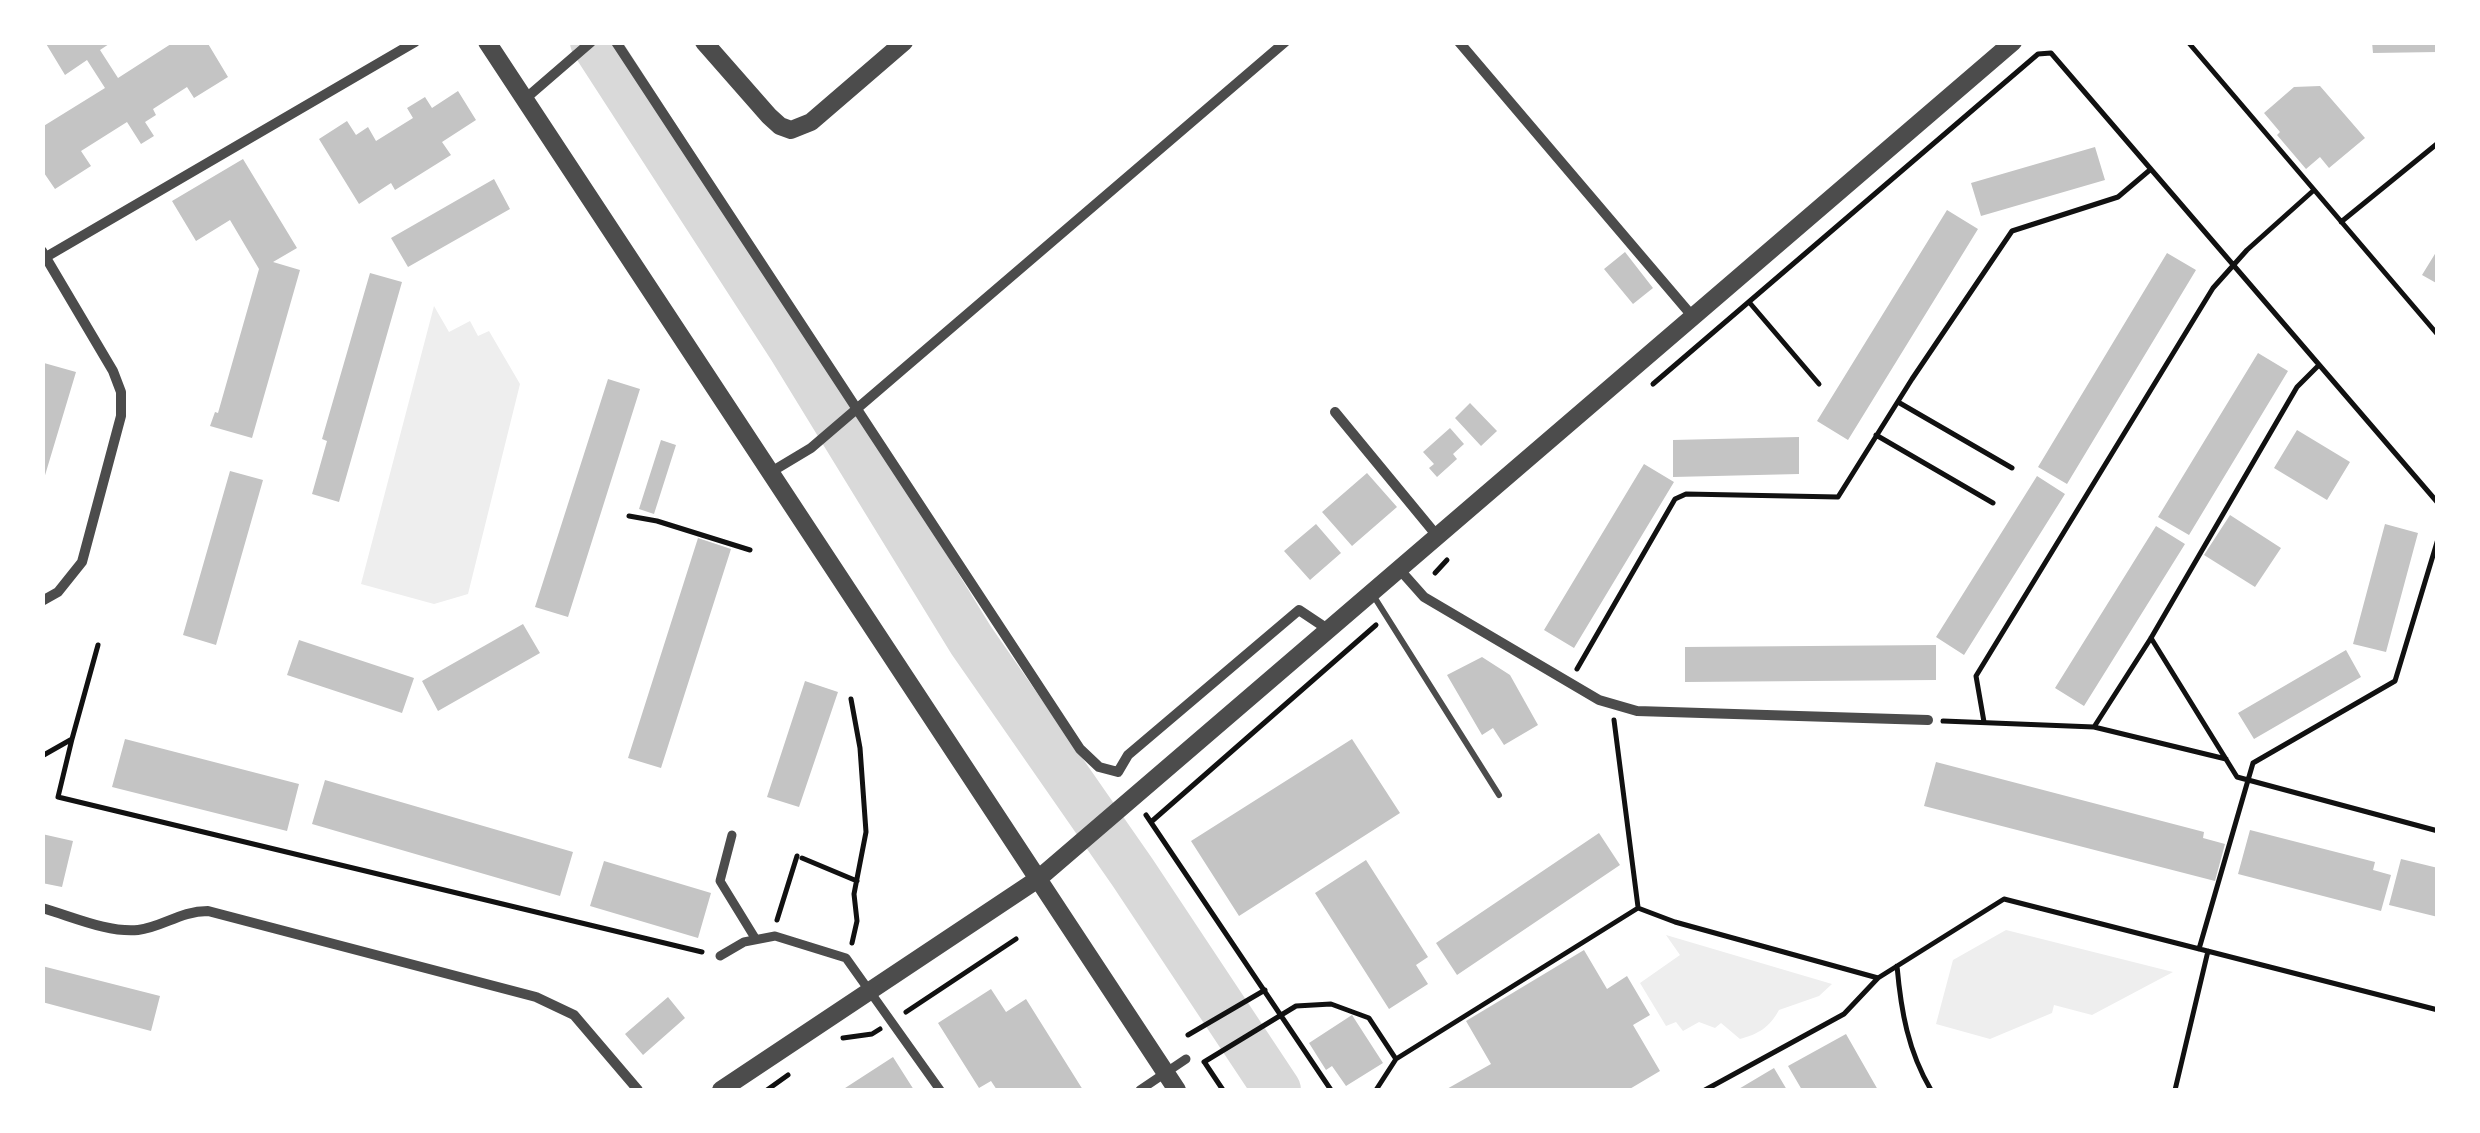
<!DOCTYPE html>
<html>
<head>
<meta charset="utf-8">
<style>
	body { margin:0 }
	#map { position:relative; width:2480px; height:1133px; overflow:hidden; background:#fff; font-family:"PT Sans",sans-serif }
	canvas { display:block }
	.frame { position:absolute; inset:0; border:45px solid #fff; pointer-events:none }
</style>
</head>
<body>
<div id="map">
<canvas width="2480" height="1133"></canvas>
<div class="frame"></div>
</div>
<script>
const c = document.querySelector('canvas').getContext('2d');
c.lineJoin = 'round';
function paint(path, color) {
  c.fillStyle = color;
  c.fill(path, 'evenodd');
}
function trace(path, color, width, dash) {
  c.strokeStyle = color;
  c.lineWidth = width;
  c.lineCap = dash ? 'butt' : 'round';
  c.setLineDash(dash || []);
  c.stroke(path);
}
paint(new Path2D(`
	M 434,306 L 449,332 L 470,321 L 478,336 L 489,331 L 520,384 L 468,594 L 434,604 L 361,584 Z
	M 2006,930 L 2173,972 L 2092,1015 L 2054,1005 L 2052,1013 L 1990,1039 L 1936,1024 L 1953,960 Z
	M 1666,935 L 1832,984 L 1819,996 L 1779,1010 C 1769,1028 1758,1034 1740,1039 L 1721,1023 L 1715,1028 L 1699,1022 L 1683,1031 L 1676,1022 L 1666,1026 L 1640,983 L 1680,955 Z`), '#eee');
trace(new Path2D(`
	M 594,42 L 792,348 L 971,640 L 1133,873 L 1277,1090`), '#d9d9d9', 48);
paint(new Path2D(`
	M 45,42 L 112,42 L 100,50 L 118,78 L 174,42 L 207,42 L 228,77 L 194,98 L 187,87 L 153,109 L 156,115 L 145,122 L 154,136 L 141,144 L 127,122 L 81,151 L 91,166 L 55,189 L 42,170 L 42,127 L 105,88 L 87,60 L 65,75 Z
	M 2372,42 L 2438,42 L 2438,52 L 2373,53 Z
	M 2320,86 L 2365,138 L 2329,168 L 2320,157 L 2306,169 L 2277,135 L 2280,132 L 2264,113 L 2294,87 Z
	M 458,91 L 476,120 L 442,142 L 451,155 L 395,190 L 391,183 L 359,204 L 319,139 L 347,121 L 356,135 L 368,127 L 376,141 L 413,118 L 407,108 L 425,97 L 432,108 Z
	M 2095,147 L 2105,180 L 1981,216 L 1971,183 Z
	M 243,159 L 297,248 L 273,262 L 300,270 L 252,438 L 210,426 L 215,412 L 218,413 L 259,269 L 230,220 L 196,241 L 172,201 Z
	M 494,179 L 510,209 L 408,267 L 391,238 Z
	M 1947,210 L 1978,229 L 1848,440 L 1817,421 Z
	M 2438,249 L 2438,284 L 2422,275 Z
	M 1625,252 L 1653,288 L 1633,304 L 1604,269 Z
	M 2167,253 L 2196,270 L 2067,484 L 2038,467 Z
	M 370,273 L 402,282 L 339,502 L 312,494 L 327,441 L 322,439 Z
	M 2258,353 L 2288,371 L 2189,535 L 2158,517 Z
	M 44,363 L 76,372 L 43,482 L 42,369 Z
	M 608,379 L 640,389 L 568,617 L 535,607 Z
	M 1470,403 L 1497,431 L 1481,446 L 1455,418 Z
	M 1450,428 L 1464,444 L 1453,454 L 1457,459 L 1437,477 L 1429,468 L 1434,464 L 1423,452 Z
	M 2297,430 L 2350,462 L 2327,500 L 2274,468 Z
	M 1799,437 L 1799,474 L 1673,477 L 1673,440 Z
	M 661,440 L 676,445 L 654,514 L 639,509 Z
	M 1644,464 L 1674,482 L 1574,648 L 1544,630 Z
	M 230,471 L 263,480 L 216,645 L 183,635 Z
	M 1367,473 L 1397,507 L 1352,546 L 1322,512 Z
	M 2037,476 L 2065,494 L 1964,655 L 1936,637 Z
	M 2230,515 L 2281,548 L 2255,587 L 2204,555 Z
	M 1316,524 L 1341,553 L 1310,580 L 1284,551 Z
	M 2385,524 L 2418,533 L 2386,652 L 2353,644 Z
	M 2156,526 L 2185,544 L 2084,706 L 2055,688 Z
	M 698,538 L 731,549 L 661,768 L 628,758 Z
	M 523,624 L 540,653 L 438,711 L 422,681 Z
	M 299,640 L 414,678 L 402,713 L 287,675 Z
	M 1936,645 L 1936,680 L 1685,682 L 1685,647 Z
	M 2346,650 L 2361,677 L 2254,739 L 2238,713 Z
	M 1482,657 L 1510,675 L 1538,725 L 1504,745 L 1493,728 L 1482,735 L 1447,675 Z
	M 805,681 L 838,692 L 799,807 L 767,797 Z
	M 125,739 L 299,784 L 287,831 L 112,787 Z
	M 1352,739 L 1400,813 L 1239,916 L 1191,841 Z
	M 1936,762 L 2204,832 L 2203,838 L 2225,844 L 2215,881 L 1924,806 Z
	M 325,780 L 573,852 L 560,896 L 312,824 Z
	M 2250,830 L 2375,862 L 2373,870 L 2391,875 L 2381,911 L 2238,874 Z
	M 1599,833 L 1620,865 L 1457,975 L 1436,943 Z
	M 42,834 L 73,841 L 62,887 L 42,883 Z
	M 2401,859 L 2438,868 L 2438,917 L 2389,905 Z
	M 1366,860 L 1428,957 L 1416,965 L 1428,984 L 1389,1009 L 1315,893 Z
	M 604,861 L 711,893 L 698,938 L 590,906 Z
	M 1584,950 L 1607,989 L 1627,976 L 1650,1015 L 1633,1025 L 1660,1071 L 1628,1090 L 1445,1090 L 1491,1064 L 1466,1021 Z
	M 42,966 L 160,996 L 151,1031 L 42,1002 Z
	M 991,989 L 1006,1012 L 1026,999 L 1083,1090 L 997,1090 L 991,1081 L 979,1088 L 938,1023 Z
	M 668,997 L 685,1018 L 643,1055 L 625,1034 Z
	M 1352,1015 L 1383,1063 L 1346,1086 L 1332,1066 L 1326,1070 L 1309,1043 Z
	M 1846,1034 L 1878,1090 L 1802,1090 L 1788,1066 Z
	M 893,1057 L 914,1090 L 842,1090 Z
	M 1774,1068 L 1787,1090 L 1737,1090 Z`), '#c4c4c4');
trace(new Path2D(`
	M 2188,42 L 2438,335
	M 2341,222 L 2438,143
	M 1749,302 L 1819,384
	M 1653,384 L 2038,54 L 2051,53 L 2438,503
	M 1898,402 L 2012,468
	M 1876,435 L 1993,503
	M 629,516 L 657,521 L 750,550
	M 1435,573 L 1447,560
	M 2151,638 L 2237,777 L 2438,831
	M 1577,669 L 1675,499 L 1686,494 L 1838,497 L 1912,379 L 2012,231 L 2118,197 L 2151,169
	M 851,699 L 860,748 L 866,832 L 854,894 L 857,921 L 852,943
	M 1614,720 L 1638,907
	M 1943,721 L 2094,727 L 2226,759
	M 1984,722 L 1976,676 L 2213,288 L 2247,250 L 2314,190
	M 2094,727 L 2151,638 L 2297,387 L 2319,365
	M 72,739 L 58,797 L 702,952
	M 42,756 L 72,739 L 98,645
	M 1146,815 L 1331,1090
	M 1151,822 L 1376,625
	M 802,858 L 857,881
	M 777,920 L 797,856
	M 2199,949 L 2253,763 L 2395,681 L 2438,539
	M 1897,966 C 1901,1011 1908,1051 1931,1090
	M 906,1012 L 1016,939
	M 1188,1035 L 1265,990
	M 843,1038 L 872,1034 L 880,1029
	M 1204,1062 L 1296,1006 L 1331,1004 L 1369,1018 L 1396,1059
	M 1205,1063 L 1223,1090
	M 767,1090 L 788,1075
	M 1376,1090 L 1396,1059 L 1638,908 L 1675,922 L 1878,978 L 2004,899 L 2438,1010
	M 1705,1090 L 1844,1014 L 1878,978
	M 2175,1090 L 2208,951`), '#111', 5);
trace(new Path2D(`
	M 1373,595 L 1499,795`), '#4c4c4c', 6);
trace(new Path2D(`
	M 732,835 L 720,881 L 755,938
	M 720,956 L 744,942 L 775,936 L 846,958 L 940,1090
	M 1140,1090 L 1186,1059`), '#4c4c4c', 9);
trace(new Path2D(`
	M 616,42 L 1080,749 L 1099,767 L 1118,772 L 1128,755 L 1299,610 L 1329,630
	M 1459,42 L 1693,317
	M 525,99 L 591,42
	M 42,251 L 113,371 L 121,392 L 121,416 L 82,562 L 58,592 L 42,601
	M 46,257 L 415,42
	M 1335,412 L 1438,537
	M 771,472 L 811,448 L 1285,42
	M 1400,570 L 1424,597 L 1599,700 L 1637,711 L 1928,720
	M 42,908 C 71,916 108,933 138,930 C 163,927 180,911 208,911 L 536,997 L 574,1015 L 638,1090`), '#4c4c4c', 10);
trace(new Path2D(`
	M 487,42 L 1177,1090
	M 704,42 L 769,116 L 780,126 L 791,130 L 811,122 L 904,42
	M 721,1090 L 1038,879 L 2013,42`), '#4c4c4c', 18);
</script>
</body>
</html>
